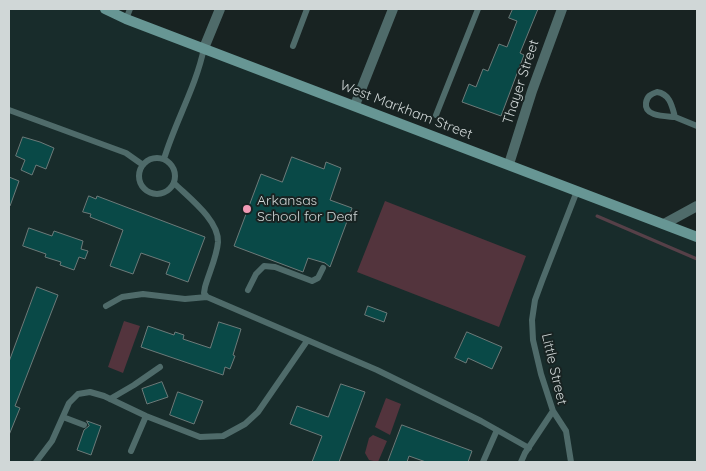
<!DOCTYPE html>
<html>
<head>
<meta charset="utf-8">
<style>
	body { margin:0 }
	#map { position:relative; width:706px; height:471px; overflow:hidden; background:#182322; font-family:Quicksand,sans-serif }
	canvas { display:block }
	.frame { position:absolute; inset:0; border:10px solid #d0d7d7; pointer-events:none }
</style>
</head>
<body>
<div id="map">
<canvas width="706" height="471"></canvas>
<div class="frame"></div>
</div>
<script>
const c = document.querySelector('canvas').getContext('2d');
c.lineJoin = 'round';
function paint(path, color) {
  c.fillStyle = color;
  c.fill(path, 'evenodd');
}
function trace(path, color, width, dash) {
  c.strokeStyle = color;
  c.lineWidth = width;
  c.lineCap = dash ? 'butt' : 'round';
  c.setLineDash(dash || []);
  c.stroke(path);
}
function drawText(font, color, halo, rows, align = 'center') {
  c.font = font + ' Quicksand,sans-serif';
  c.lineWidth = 4;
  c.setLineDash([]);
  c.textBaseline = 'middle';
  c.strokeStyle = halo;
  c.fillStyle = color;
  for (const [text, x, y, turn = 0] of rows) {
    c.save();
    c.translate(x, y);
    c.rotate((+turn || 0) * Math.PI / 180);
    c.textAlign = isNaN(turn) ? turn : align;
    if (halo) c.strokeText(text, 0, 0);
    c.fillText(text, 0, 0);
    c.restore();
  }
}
paint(new Path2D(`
	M 9,9 L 105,9 L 697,237 L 697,462 L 9,462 Z`), '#182c2b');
paint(new Path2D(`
	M 385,201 L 526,256 L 499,327 L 357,272 Z
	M 124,321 L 140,326 L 123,373 L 108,367 Z
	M 386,398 L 401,404 L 390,435 L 375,427 Z
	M 373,435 L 387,441 L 378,462 L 369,460 L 365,453 L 369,438 Z`), '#53343d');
trace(new Path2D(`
	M 597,216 L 697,259`), '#564048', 3);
const building = new Path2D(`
	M 513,9 L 538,9 L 520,53 L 524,55 L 501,116 L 462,102 L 469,84 L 476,87 L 483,69 L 488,71 L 499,44 L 507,47 L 517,21 L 509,18 Z
	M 23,137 L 40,142 L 54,148 L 46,169 L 36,165 L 32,175 L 21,170 L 25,160 L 16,156 Z
	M 292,157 L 324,169 L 326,162 L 341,168 L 330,200 L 352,208 L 330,267 L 325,263 L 308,258 L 303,272 L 234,246 L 261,174 L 282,182 Z
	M 9,177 L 19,181 L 10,206 L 9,206 Z
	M 89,196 L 96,199 L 97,196 L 205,237 L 188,282 L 166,274 L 170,263 L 141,253 L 133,274 L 110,266 L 123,230 L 90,217 L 91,214 L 83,212 Z
	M 29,228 L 52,236 L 54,231 L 83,241 L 81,249 L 88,251 L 85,259 L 79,257 L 74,270 L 60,265 L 61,262 L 45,257 L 46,254 L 23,246 Z
	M 37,287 L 58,295 L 15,406 L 20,408 L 9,435 L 9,362 Z
	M 368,306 L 387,313 L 384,322 L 365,315 Z
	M 219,322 L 241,329 L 233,355 L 235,356 L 230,369 L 225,367 L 223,375 L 141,347 L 148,326 L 174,335 L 175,332 L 184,335 L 183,339 L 210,348 Z
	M 467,332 L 502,347 L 492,369 L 468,358 L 466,363 L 455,358 Z
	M 162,382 L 168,397 L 147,404 L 142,389 Z
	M 341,384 L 365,392 L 339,462 L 312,462 L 322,436 L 290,424 L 297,406 L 328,417 Z
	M 178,392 L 203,401 L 194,424 L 170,415 Z
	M 87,421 L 101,426 L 91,455 L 77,450 L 84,430 L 89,426 Z
	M 402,425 L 472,451 L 468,462 L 426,462 L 409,456 L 407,462 L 388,462 Z`);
paint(building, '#094947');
trace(building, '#6c7a79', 1);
trace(new Path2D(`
	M 126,19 L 130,9
	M 293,46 L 307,9
	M 657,92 C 670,94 672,106 675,117 C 666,116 644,117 646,103 C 647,96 651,94 657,92 Z
	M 9,110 L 126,153 L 143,165
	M 436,115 L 478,9
	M 675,117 L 697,126
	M139 176a18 18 0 1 1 36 0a18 18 0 1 1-36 0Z
	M 164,159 C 175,122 196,87 204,48
	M 174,183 C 188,197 219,220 218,242 C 217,256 209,273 205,287 L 204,293 L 207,297 L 377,370 L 481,421 L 529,448
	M 248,290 L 256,274 L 264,266 L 275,267 L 312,281 L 318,278 L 323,268
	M 106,306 L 122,297 L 143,294 L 185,299 L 207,297
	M 110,399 L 134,385 L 160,367
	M 63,417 L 84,425
	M 131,451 L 146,416
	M 36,462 L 52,441 L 69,403 L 78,394 L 90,392 L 104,396 L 146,416 L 200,437 L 223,436 L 245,424 L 258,412 L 307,341
	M 483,462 L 497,430
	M 521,462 L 525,453 L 553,411
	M 571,462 L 566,431 L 553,411 L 541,374 L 533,340 L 532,320 L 535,300 L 542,281 L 577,191`), '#4f6b6a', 6);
trace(new Path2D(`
	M 204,48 L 220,9
	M 355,105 L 393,9
	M 509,164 L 532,91 L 562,9
	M 664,224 L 697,206`), '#4f6b6a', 10);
trace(new Path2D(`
	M 105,9 L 126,19 L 697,237`), '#679694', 10);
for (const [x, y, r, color] of [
	[247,209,5,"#f09ab5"]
]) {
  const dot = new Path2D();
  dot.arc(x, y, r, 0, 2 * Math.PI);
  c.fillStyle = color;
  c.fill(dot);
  trace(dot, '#182322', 2);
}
drawText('14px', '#d0d7d7', '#182322', [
	["Thayer Street",521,82,-72],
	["West Markham Street",406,110,21],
	["Little Street",554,369,77]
]);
drawText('14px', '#d0d7d7', '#182322', [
	["Arkansas",257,201],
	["School for Deaf",257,217]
], 'left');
</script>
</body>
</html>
